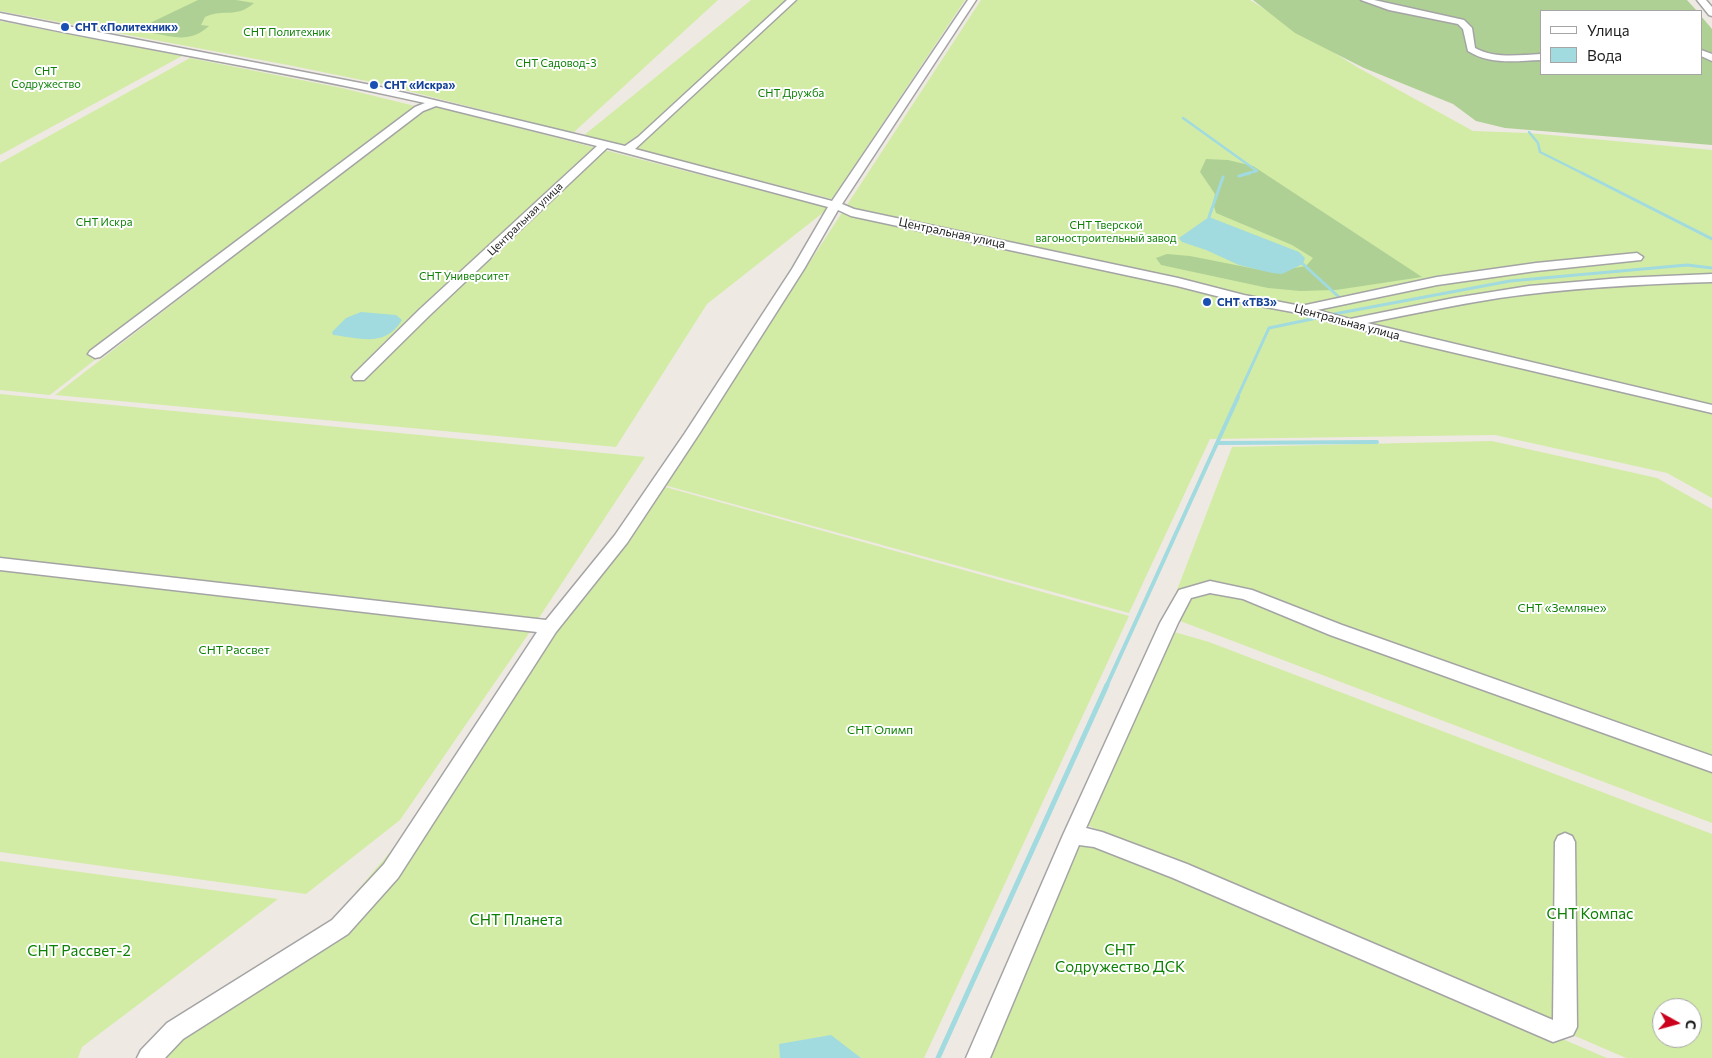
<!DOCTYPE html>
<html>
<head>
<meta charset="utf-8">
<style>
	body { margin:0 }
	#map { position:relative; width:1712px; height:1058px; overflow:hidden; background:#efe9e3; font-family:Commissioner,sans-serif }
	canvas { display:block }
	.legend { position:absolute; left:1540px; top:10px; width:162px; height:65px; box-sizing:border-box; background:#fff; border:1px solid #a5a5a5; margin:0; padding:6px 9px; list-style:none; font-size:15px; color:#1d1d1d }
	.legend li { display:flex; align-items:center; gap:10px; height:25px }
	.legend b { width:25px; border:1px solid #a5a5a5 }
	.north { position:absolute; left:1652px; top:998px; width:50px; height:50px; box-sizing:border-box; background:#fff; border:1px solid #a5a5a5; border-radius:50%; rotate:97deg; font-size:14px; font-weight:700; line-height:20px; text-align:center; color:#1d1d1d }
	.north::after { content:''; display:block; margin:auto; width:18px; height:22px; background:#cb001d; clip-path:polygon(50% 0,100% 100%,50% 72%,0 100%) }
</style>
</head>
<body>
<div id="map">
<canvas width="1712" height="1058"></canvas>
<ul class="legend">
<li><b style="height:6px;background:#fff"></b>Улица</li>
<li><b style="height:14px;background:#a1dadf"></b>Вода</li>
</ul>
<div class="north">С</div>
</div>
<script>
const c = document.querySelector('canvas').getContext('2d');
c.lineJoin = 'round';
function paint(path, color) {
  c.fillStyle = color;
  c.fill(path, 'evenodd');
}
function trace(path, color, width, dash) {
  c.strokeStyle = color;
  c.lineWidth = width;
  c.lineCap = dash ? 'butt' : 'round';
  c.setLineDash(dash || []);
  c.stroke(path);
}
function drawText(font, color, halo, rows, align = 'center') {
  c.font = font + ' Commissioner,sans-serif';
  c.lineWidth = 4;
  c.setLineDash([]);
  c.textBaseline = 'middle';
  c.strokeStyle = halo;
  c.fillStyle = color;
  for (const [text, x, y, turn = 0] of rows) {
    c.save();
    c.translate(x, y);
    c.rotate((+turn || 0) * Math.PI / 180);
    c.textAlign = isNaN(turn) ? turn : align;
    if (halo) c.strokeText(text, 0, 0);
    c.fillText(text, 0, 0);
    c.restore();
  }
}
paint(new Path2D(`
	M 0,0 L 718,0 L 573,133 L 381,84 L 293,66 L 0,11 Z
	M 751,0 L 965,0 L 832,199 L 583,136 Z
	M 981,0 L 1250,0 L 1357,67 L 1473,131 L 1529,133 L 1712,150 L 1712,498 L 1667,473 L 1495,435 L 1210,439 L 1129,613 L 664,485 Z
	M 0,21 L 182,56 L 0,155 Z
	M 190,58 L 342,88 L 419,107 L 50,395 L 0,390 L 0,163 Z
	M 430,105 L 829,208 L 707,304 L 616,447 L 55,395 Z
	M 0,394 L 645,457 L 527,636 L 400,820 L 306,894 L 0,852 Z
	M 1492,441 L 1657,478 L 1712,509 L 1712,823 L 1167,616 L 1232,447 Z
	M 651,483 L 1129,616 L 924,1058 L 135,1058 L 169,1025 L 334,918 L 408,831 Z
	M 1157,627 L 1209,642 L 1712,834 L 1712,1058 L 1626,1058 L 1073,819 ZM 1662,1008 L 1692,1008 L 1692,1038 L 1662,1038 Z
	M 1068,828 L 1607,1058 L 971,1058 Z
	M 0,861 L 278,899 L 82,1047 L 78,1058 L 0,1058 Z`), '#d2eca6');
paint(new Path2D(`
	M 198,0 L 236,0 L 254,3 C 236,19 224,8 205,17 L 201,25 L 209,26 C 190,43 175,37 152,33 L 148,27 L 152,22 Z
	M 1253,0 L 1687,0 L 1697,11 L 1541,11 L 1541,74 L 1701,74 L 1701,16 L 1712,29 L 1712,145 L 1505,128 L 1476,121 L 1453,104 L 1364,68 L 1295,33 Z
	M 1206,159 L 1228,160 L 1253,166 L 1422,277 L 1336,290 L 1300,291 L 1268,288 L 1161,265 L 1156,258 L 1167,254 L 1190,256 L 1271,272 L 1306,266 L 1313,258 L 1292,245 L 1216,213 L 1213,203 L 1215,194 L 1200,172 Z`), '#afd095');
paint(new Path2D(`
	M 1209,217 L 1299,252 L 1305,258 L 1303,264 L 1282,274 L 1272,273 L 1239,265 L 1206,250 L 1182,242 L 1179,238 Z
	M 361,312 L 396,315 L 402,320 C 385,348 360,338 333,335 L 332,332 L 346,318 Z
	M 831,1035 L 861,1058 L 780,1058 L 779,1044 Z`), '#a1dadf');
trace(new Path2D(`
	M 1183,118 L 1257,171 L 1245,174
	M 1529,132 L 1538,143 L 1540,152 L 1584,174`), '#a1dadf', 2.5);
trace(new Path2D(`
	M 1582,173 L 1712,239
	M 1239,176 L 1250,173
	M 1209,217 L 1223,177
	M 1303,264 L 1340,298
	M 1334,314 L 1510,281 L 1687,265 L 1712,268
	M 1237,398 L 1269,328 L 1317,318`), '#a1dadf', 3);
trace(new Path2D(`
	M 1217,443 L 1377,442
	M 1106,687 L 1238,397`), '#a1dadf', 4);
trace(new Path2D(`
	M 938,1058 L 1107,685`), '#a1dadf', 5);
const minor = new Path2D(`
	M 787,0 L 796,0 L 635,149 L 832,201 L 968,0 L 976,0 L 842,204 L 854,209 L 1178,278 L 1244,295 L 1301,306 L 1437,277 L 1536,263 L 1637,253 L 1643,257 L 1641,260 L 1536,271 L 1437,285 L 1317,310 L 1350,319 L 1454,298 L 1529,286 L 1621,278 L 1712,274 L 1712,282 C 1641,284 1569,288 1499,298 C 1455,305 1411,314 1367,323 L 1712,405 L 1712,413 L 1396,339 L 1298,313 L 1244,303 L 1177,286 L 851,216 L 838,210 L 804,269 L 699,434 L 627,543 L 556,632 L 398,878 L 348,934 L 183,1039 L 165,1058 L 137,1058 L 141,1050 L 167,1023 L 332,920 L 384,864 L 537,632 L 0,570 L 0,558 L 546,620 L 615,535 L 685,433 L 792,269 L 828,207 L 607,148 L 430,315 L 364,380 L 354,380 L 352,377 L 354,374 L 420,309 L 597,146 L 436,106 L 423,111 L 100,357 L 95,358 L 88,354 L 90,351 L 415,107 L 425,103 C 284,71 141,49 0,19 L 0,13 L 376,86 L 625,146 L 638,137 Z
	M 1361,0 L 1374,0 L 1464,20 L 1472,28 L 1475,48 C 1495,59 1519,55 1541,54 L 1541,60 C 1516,61 1490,65 1468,51 L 1463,29 L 1458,24 L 1389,10 Z
	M 1697,0 L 1706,0 L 1712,7 L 1712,16 L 1709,15 Z
	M 1701,50 L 1712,54 L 1712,61 L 1701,56 Z
	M 1210,581 L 1252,590 L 1342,625 L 1712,756 L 1712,772 L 1330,635 L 1243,599 L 1210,593 L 1191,598 L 1178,623 L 1086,828 L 1102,832 L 1187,864 L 1553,1020 L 1555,842 L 1558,836 L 1565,833 L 1572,836 L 1575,842 L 1577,1027 L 1573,1035 L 1553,1042 L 1173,878 L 1094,847 L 1079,845 L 990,1058 L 966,1058 L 1063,835 L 1160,623 L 1179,590 Z`);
trace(minor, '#a4a4a4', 3);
paint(minor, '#fff');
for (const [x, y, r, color] of [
	[65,27,5,"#1a4fb4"],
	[374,85,5,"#1a4fb4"],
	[1207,302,5,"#1a4fb4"]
]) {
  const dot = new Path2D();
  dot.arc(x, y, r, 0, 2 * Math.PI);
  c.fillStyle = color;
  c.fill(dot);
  trace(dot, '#fff', 2);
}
drawText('bold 11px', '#164399', '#fff', [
	["СНТ «Политехник»",75,27],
	["СНТ «Искра»",384,85],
	["СНТ «ТВЗ»",1217,302]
], 'left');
drawText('11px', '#0e8006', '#fff', [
	["СНТ Политехник",287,32],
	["СНТ Садовод-3",556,63],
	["СНТ",46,71],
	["Содружество",46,84],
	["СНТ Дружба",791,93],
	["СНТ Искра",104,222],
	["СНТ Тверской",1106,225],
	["вагоностроительный завод",1106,238],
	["СНТ Университет",464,276]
]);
drawText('11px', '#1d1d1d', '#fff', [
	["Центральная улица",525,219,-44]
]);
drawText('12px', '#1d1d1d', '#fff', [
	["Центральная улица",952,233,12],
	["Центральная улица",1347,322,15]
]);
drawText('12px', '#0e8006', '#fff', [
	["СНТ «Земляне»",1562,608],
	["СНТ Рассвет",234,650],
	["СНТ Олимп",880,730]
]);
drawText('15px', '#0e8006', '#fff', [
	["СНТ Компас",1590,914],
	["СНТ Планета",516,920],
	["СНТ",1120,950],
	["Содружество ДСК",1120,967],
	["СНТ Рассвет-2",79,951]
]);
</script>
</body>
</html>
